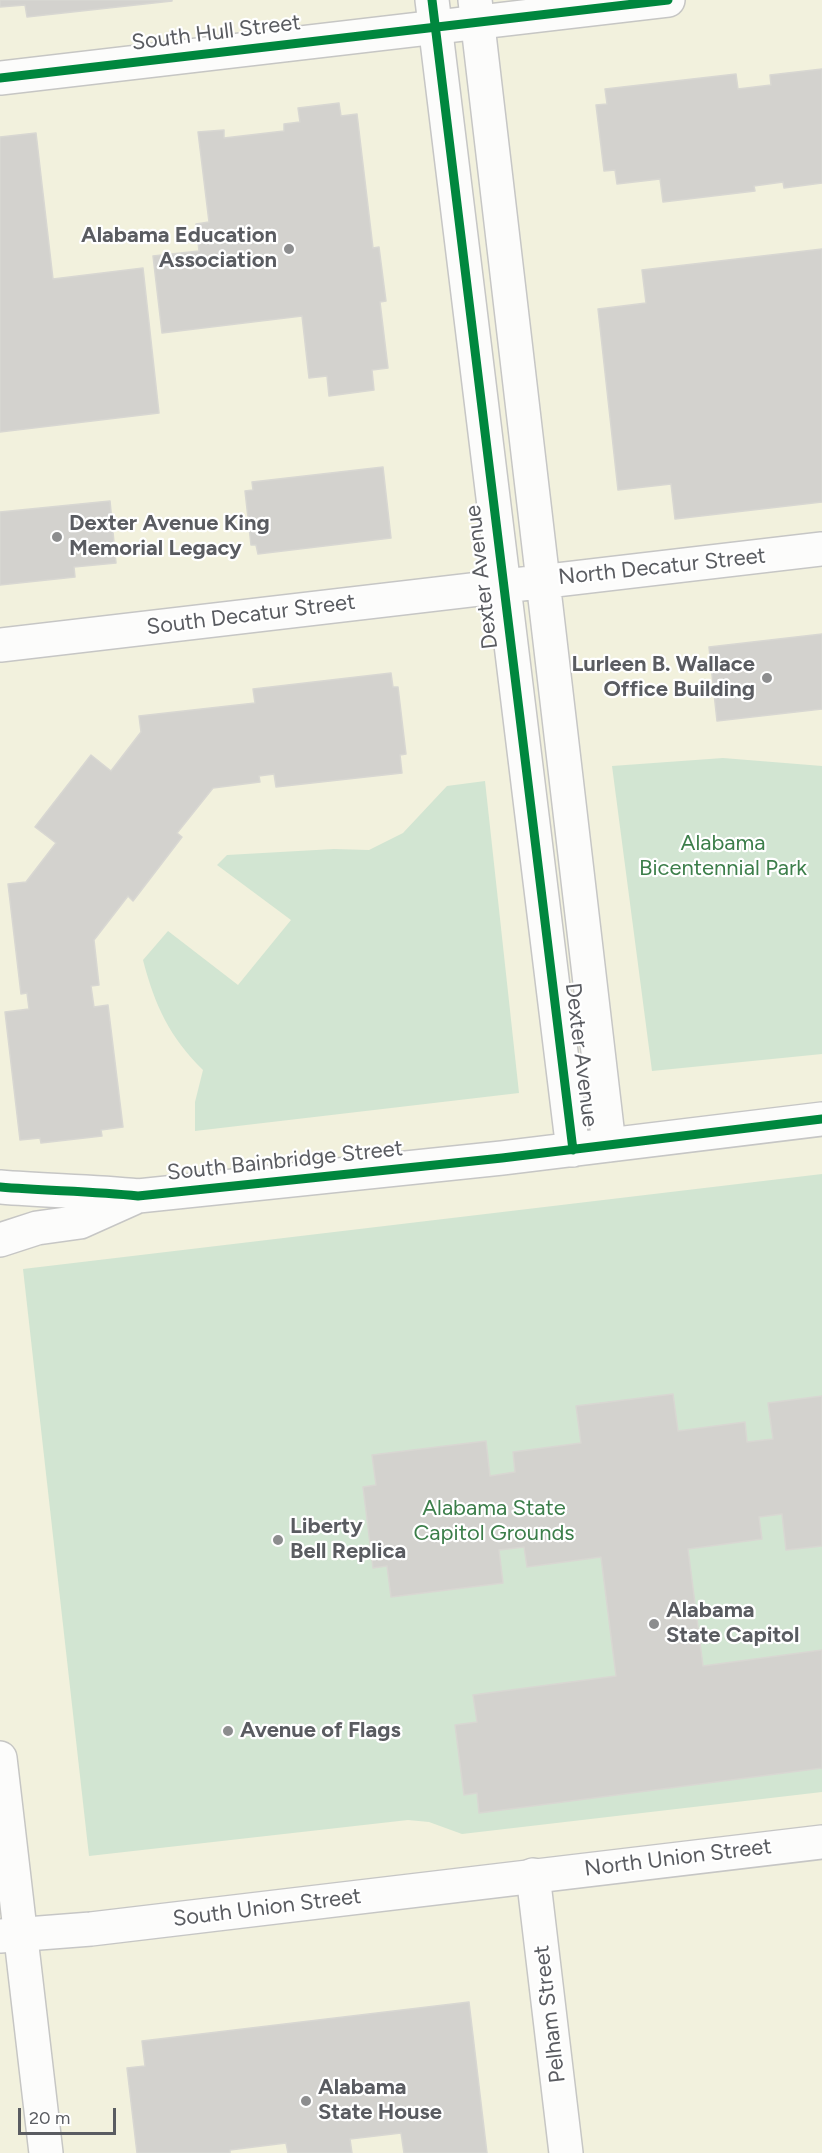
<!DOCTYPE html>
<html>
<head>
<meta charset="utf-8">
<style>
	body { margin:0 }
	#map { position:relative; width:822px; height:2153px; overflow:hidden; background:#e9e9e3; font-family:Figtree,sans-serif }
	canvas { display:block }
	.scale { position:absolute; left:18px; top:2108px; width:98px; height:27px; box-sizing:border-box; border:3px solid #5a5c61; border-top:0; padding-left:8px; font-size:18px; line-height:21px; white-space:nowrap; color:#5a5c61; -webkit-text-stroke:4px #fff; paint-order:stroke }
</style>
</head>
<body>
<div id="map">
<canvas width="822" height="2153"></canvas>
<div class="scale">20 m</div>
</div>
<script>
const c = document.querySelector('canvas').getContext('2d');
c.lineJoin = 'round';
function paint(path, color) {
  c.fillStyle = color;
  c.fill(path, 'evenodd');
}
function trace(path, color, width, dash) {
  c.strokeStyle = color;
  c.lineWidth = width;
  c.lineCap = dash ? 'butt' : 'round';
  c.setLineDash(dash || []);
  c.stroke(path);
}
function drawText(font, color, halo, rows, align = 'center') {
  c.font = font + ' Figtree,sans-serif';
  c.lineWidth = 4.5;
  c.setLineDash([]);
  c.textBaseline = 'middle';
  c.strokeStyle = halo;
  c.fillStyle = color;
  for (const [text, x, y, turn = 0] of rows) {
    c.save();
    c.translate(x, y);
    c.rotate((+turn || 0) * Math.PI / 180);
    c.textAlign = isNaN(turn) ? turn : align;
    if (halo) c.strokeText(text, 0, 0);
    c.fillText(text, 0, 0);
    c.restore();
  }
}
paint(new Path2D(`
	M 0,0 L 822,0 L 822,2153 L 0,2153 Z`), '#f2f1dd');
paint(new Path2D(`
	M 723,758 L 822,766 L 822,1054 L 652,1071 L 612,766 Z
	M 485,781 L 519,1093 L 195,1131 L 195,1102 L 203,1070 C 169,1036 155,1006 143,960 L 168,931 L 238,985 L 291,920 L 217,865 L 227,855 L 334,849 L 369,850 L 403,833 L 447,786 Z
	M 822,1174 L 822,1792 L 462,1834 L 429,1822 L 408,1820 L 89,1856 L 23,1269 Z`), '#d2e5d2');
const building = new Path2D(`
	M 0,0 L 172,0 L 172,1 L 27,17 L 25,5 L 0,7 Z
	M 822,69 L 822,183 L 784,188 L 783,182 L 754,186 L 755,191 L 663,202 L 660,179 L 617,184 L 615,170 L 604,171 L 596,105 L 607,104 L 605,89 L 736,74 L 738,89 L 771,85 L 770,75 Z
	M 339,103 L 341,116 L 357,114 L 373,248 L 379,247 L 386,301 L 380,302 L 388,368 L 372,370 L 374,390 L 329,396 L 327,376 L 309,378 L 302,316 L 162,333 L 153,256 L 199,251 L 196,224 L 209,222 L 198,132 L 224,130 L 224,138 L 284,131 L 284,124 L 300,122 L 298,108 Z
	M 36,133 L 53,279 L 143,268 L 159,413 L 0,432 L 0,137 Z
	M 822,249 L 822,502 L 675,519 L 671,484 L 618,490 L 598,309 L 646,303 L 642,270 Z
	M 383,467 L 391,538 L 258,554 L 256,545 L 251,545 L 245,491 L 253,490 L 252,482 Z
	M 110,501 L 116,563 L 74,567 L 75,577 L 0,585 L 0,512 Z
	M 822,634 L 822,709 L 717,721 L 709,647 Z
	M 391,673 L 393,687 L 398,687 L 406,754 L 400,755 L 402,773 L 276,787 L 274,774 L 259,776 L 260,782 L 213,788 L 177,833 L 182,837 L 133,901 L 128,896 L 94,940 L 99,985 L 91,986 L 94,1007 L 108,1005 L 123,1127 L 101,1130 L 102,1136 L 41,1143 L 40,1138 L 20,1140 L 5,1012 L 29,1009 L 27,993 L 21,994 L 8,884 L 26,882 L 56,843 L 35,827 L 91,755 L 111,771 L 141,732 L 139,716 L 255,703 L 253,689 Z
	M 673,1394 L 678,1431 L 745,1422 L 747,1442 L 773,1439 L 768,1403 L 822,1396 L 822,1546 L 786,1550 L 782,1514 L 759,1517 L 762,1539 L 688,1549 L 703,1666 L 822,1650 L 822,1768 L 479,1813 L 477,1793 L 464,1795 L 455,1725 L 477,1722 L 473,1695 L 616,1676 L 601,1557 L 527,1567 L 524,1547 L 499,1550 L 503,1583 L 391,1597 L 387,1566 L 373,1568 L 363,1487 L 376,1485 L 372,1455 L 486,1441 L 490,1476 L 515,1472 L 513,1452 L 581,1443 L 576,1406 Z
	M 469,2002 L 487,2153 L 404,2153 L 401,2133 L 350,2139 L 352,2153 L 288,2153 L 286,2143 L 230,2150 L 230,2153 L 137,2153 L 127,2068 L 145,2066 L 142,2041 Z`);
paint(building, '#d3d2ce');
trace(building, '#d8d7d2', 1.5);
const street = new Path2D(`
	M 0,78 L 668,0
	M 0,1758 L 46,2153
	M 533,1875 L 566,2153`);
const secondary = new Path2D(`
	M 432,0 L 573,1150
	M 475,0 L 609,1145
	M 0,645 L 822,549
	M 0,1187 C 46,1191 92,1191 138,1196 L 502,1158 L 822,1119
	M 0,1240 L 37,1228 L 80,1222 L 138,1196
	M 0,1936 L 91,1929 L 822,1842`);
trace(street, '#c6c6c4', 36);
trace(secondary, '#c6c6c5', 36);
trace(street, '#fcfcfb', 33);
trace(secondary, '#fcfcfb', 33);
trace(new Path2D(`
	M 432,0 L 573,1150
	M 0,78 L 668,0
	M 0,1187 C 46,1191 92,1191 138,1196 L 502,1158 L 822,1119`), '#00873e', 9);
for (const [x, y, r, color] of [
	[289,249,6,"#8c8d8e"],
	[57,537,6,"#8c8d8e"],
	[767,678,6,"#8c8d8e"],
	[278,1540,6,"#8c8d8e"],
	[654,1624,6,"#8c8d8e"],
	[228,1731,6,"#8c8d8e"],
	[306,2101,6,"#8c8d8e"]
]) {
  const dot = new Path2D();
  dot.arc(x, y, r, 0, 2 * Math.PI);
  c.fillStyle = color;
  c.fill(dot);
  trace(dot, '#fff', 2);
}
drawText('22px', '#5a5c61', '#fff', [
	["South Hull Street",216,33,-7],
	["North Decatur Street",662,567,-6],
	["Dexter Avenue",482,577,-97],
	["South Decatur Street",251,615,-7],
	["Dexter Avenue",581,1055,83],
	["South Bainbridge Street",285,1161,-6],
	["North Union Street",678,1858,-7],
	["South Union Street",267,1908,-7],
	["Pelham Street",550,2014,-97]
]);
drawText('bold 22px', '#5a5c61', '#fff', [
	["Alabama Education",277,236,"right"],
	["Association",277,261,"right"],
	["Dexter Avenue King",69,524],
	["Memorial Legacy",69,549],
	["Lurleen B. Wallace",755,665,"right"],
	["Office Building",755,690,"right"],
	["Liberty",290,1527],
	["Bell Replica",290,1552],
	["Alabama",666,1611],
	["State Capitol",666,1636],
	["Avenue of Flags",240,1731],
	["Alabama",318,2088],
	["State House",318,2113]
], 'left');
drawText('22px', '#3c7e4a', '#fff', [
	["Alabama",723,844],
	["Bicentennial Park",723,869],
	["Alabama State",494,1509],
	["Capitol Grounds",494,1534]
]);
</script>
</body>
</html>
